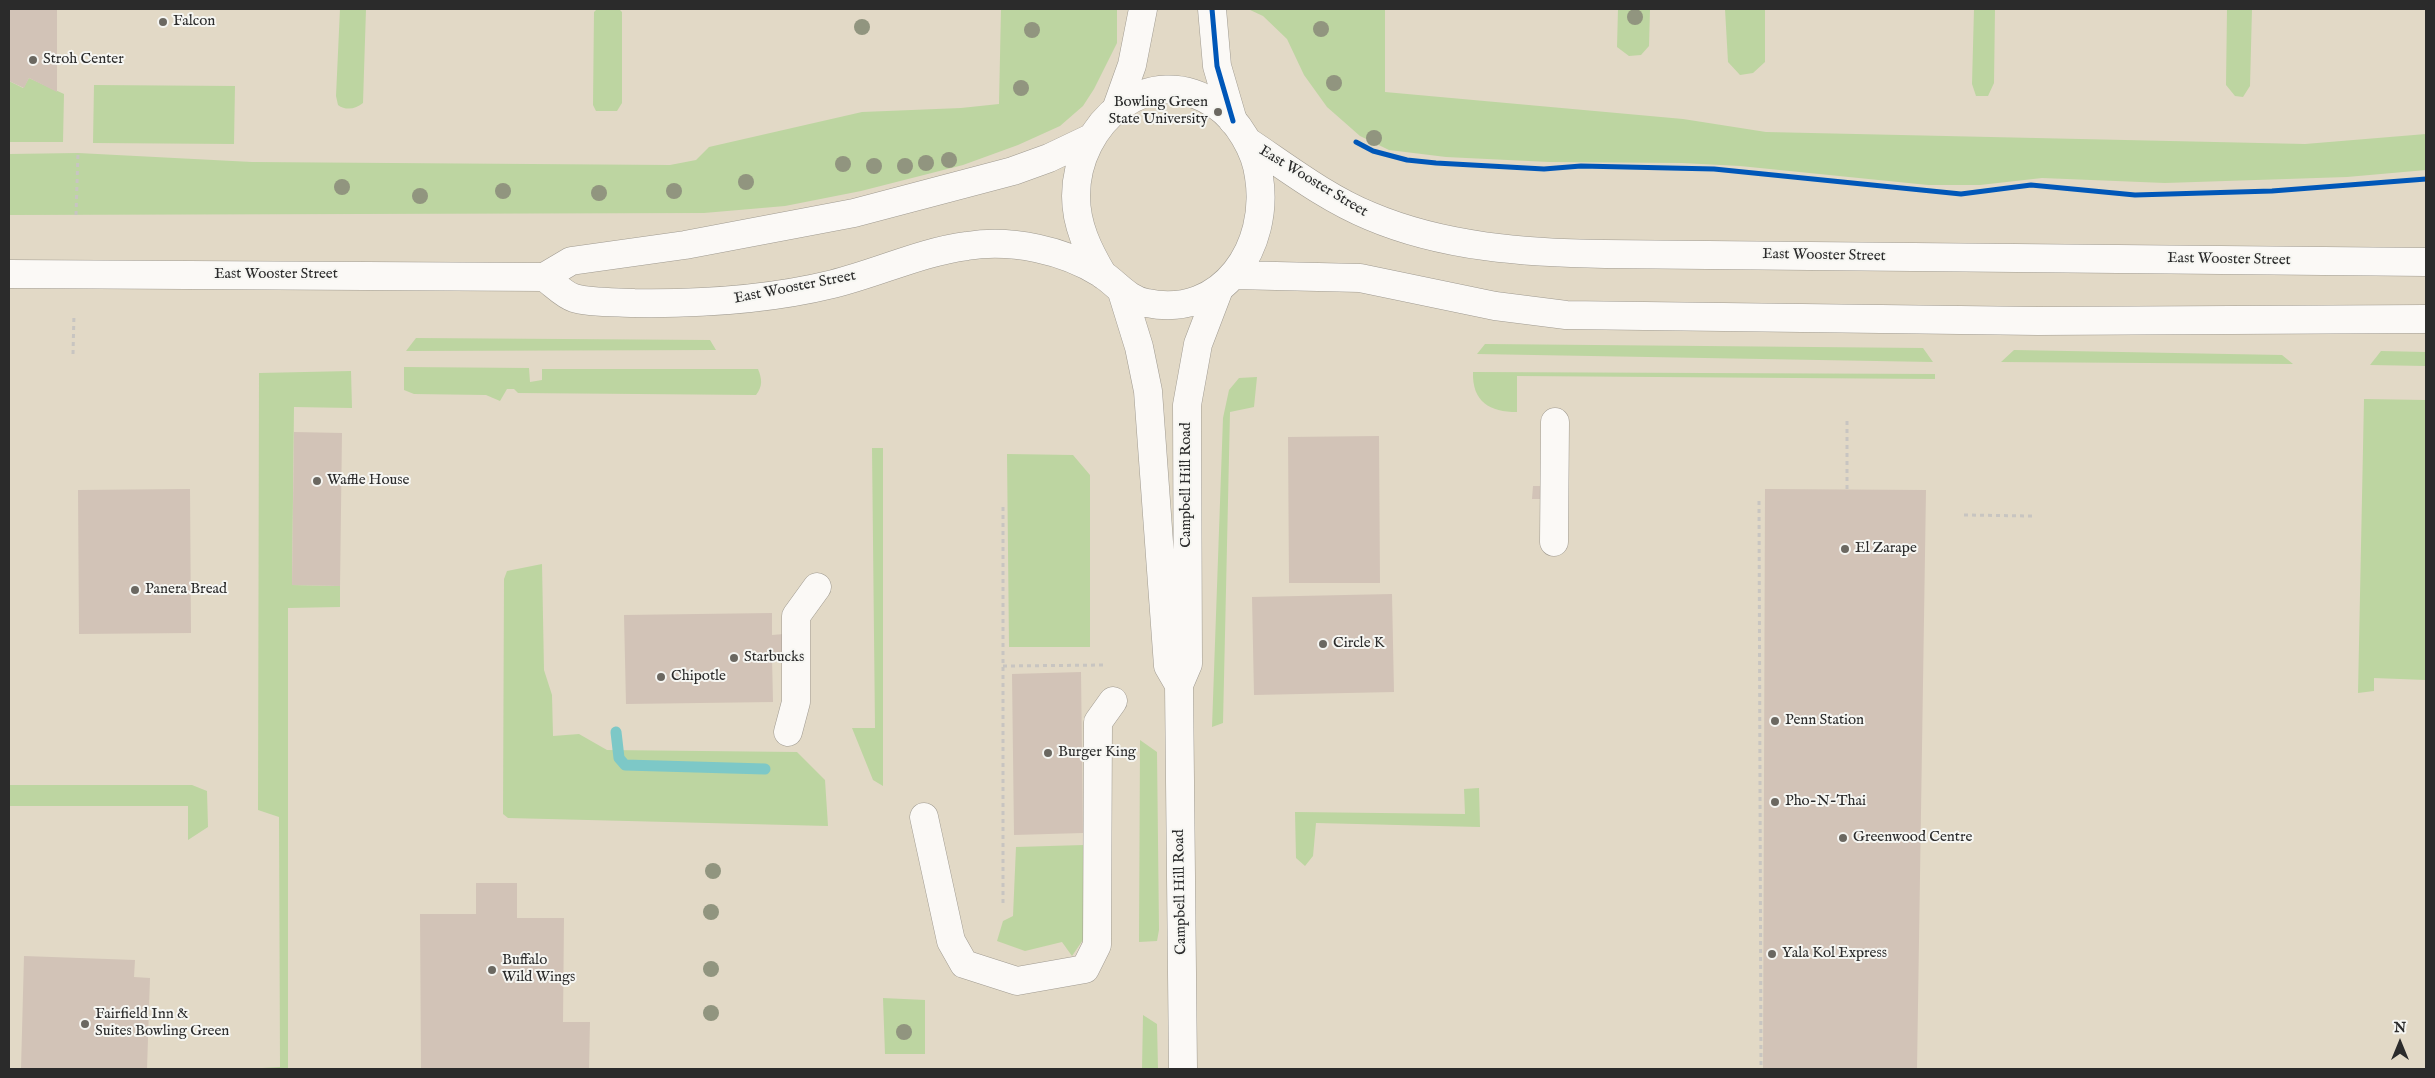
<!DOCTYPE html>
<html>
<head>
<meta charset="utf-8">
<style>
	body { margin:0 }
	#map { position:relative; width:2435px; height:1078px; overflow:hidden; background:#e2d9c6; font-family:"IM FELL English",serif }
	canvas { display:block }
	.frame { position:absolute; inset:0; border:10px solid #2b2b2b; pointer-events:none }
	.north { position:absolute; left:2375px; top:1018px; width:50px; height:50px; -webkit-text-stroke:4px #f6f6f2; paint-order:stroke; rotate:0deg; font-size:14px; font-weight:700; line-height:20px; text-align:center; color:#2b2b2b }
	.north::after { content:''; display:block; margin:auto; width:18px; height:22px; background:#2b2b2b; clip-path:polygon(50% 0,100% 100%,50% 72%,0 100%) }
</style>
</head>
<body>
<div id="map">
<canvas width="2435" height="1078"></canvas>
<div class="frame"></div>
<div class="north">N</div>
</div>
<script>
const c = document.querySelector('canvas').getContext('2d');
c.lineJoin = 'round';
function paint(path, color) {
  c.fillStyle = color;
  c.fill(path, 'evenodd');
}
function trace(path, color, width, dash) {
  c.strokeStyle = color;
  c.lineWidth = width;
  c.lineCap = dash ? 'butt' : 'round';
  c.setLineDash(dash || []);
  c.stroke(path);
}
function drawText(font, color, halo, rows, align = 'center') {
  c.font = font + ' "IM FELL English",serif';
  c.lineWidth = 4;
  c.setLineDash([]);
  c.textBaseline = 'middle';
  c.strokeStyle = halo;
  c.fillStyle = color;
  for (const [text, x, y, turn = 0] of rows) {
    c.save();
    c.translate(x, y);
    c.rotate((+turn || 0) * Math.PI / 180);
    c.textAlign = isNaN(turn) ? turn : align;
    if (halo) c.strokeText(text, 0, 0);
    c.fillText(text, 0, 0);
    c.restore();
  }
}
paint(new Path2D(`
	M 340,9 L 366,9 L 363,103 C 356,109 346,111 338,105 L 336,96 Z
	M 597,9 L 619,9 L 622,12 L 622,103 L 617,111 L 596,111 L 593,105 L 594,12 Z
	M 1001,9 L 1117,9 L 1117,43 L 1094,89 L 1083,106 L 1060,126 L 1018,145 L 963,165 L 861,191 L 785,206 L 704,213 L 9,215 L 9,154 L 78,153 L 252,162 L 670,165 L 696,160 L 709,147 L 862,112 L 961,108 L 999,104 Z
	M 1248,9 L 1385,9 L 1385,92 L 1683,119 L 1766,132 L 2305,144 L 2426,134 L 2426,170 L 2347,177 L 2165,183 L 2042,178 L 1980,185 L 1928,185 L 1740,166 L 1682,163 L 1549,162 L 1446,157 L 1389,150 L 1360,136 L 1327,107 L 1304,75 L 1287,39 L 1263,16 Z
	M 1618,9 L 1650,9 L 1649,46 L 1641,55 L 1629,56 L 1617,47 Z
	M 1725,9 L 1765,9 L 1765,62 L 1753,73 L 1740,75 L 1728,62 Z
	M 1974,9 L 1995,9 L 1994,83 L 1988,96 L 1976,96 L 1972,84 Z
	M 2227,9 L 2252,9 L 2250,86 L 2243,97 L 2235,96 L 2226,85 Z
	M 29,78 L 64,94 L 63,142 L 9,142 L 9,81 L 23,88 Z
	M 94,85 L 235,86 L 234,144 L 93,143 Z
	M 416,338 L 710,340 L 716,350 L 406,351 Z
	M 1485,344 L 1923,348 L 1933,362 L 1477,354 Z
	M 2014,350 L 2282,355 L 2293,364 L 2001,362 Z
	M 2381,351 L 2426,352 L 2426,366 L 2370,365 Z
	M 404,367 L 529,368 L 530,382 L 542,380 L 542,369 L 758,369 C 762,379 763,386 756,395 L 518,393 L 514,389 L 507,389 L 500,401 L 486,395 L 414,394 L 404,390 Z
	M 351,371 L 352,408 L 294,407 L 292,585 L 340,586 L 340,607 L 288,608 L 288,1069 L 244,1069 L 280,1067 L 279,817 L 258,810 L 259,373 Z
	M 1473,372 L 1935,374 L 1935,379 L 1517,376 L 1517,412 C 1490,412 1472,402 1473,372 Z
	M 1257,377 L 1254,407 L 1230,412 L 1223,723 L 1212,727 L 1223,418 L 1229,390 L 1239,378 Z
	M 2364,399 L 2426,400 L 2426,680 L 2374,678 L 2374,691 L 2358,693 Z
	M 872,448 L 883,448 L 883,786 L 873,780 L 852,728 L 875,728 Z
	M 1007,454 L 1073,455 L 1090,475 L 1090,647 L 1009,647 Z
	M 542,564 L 544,670 L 552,695 L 553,736 L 579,734 L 607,750 L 797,752 L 825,780 L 828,826 L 508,818 L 503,814 L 504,579 L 507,571 Z
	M 1140,740 L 1157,752 L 1159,930 L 1157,941 L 1139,942 Z
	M 9,785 L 192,785 L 207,791 L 208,827 L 188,840 L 188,806 L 9,806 Z
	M 1479,788 L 1480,827 L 1316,823 L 1313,856 L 1305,866 L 1296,858 L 1295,812 L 1465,814 L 1464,789 Z
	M 1084,845 L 1087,934 L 1072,956 L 1062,942 L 1025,951 L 997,941 L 1003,921 L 1013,916 L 1016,847 Z
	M 883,998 L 925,1000 L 925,1054 L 885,1054 Z
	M 1143,1015 L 1157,1024 L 1158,1069 L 1142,1069 Z`), '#bdd5a1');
trace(new Path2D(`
	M 616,732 L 619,758 L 625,765 L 765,769`), '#7dc8c7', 11);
paint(new Path2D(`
	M 9,9 L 57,9 L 57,92 L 29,78 L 24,88 L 9,81 Z
	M 294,432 L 342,433 L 340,586 L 292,585 Z
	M 1379,436 L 1380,583 L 1289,583 L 1288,437 Z
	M 1533,486 L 1542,486 L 1541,499 L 1532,499 Z
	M 190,489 L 191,633 L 79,634 L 78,490 Z
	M 1765,489 L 1926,490 L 1917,1069 L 1763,1069 Z
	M 1392,594 L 1394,692 L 1254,695 L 1252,597 Z
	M 772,613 L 772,635 L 784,634 L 785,657 L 772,657 L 773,702 L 626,704 L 624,615 Z
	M 1081,672 L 1083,833 L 1014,835 L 1012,674 Z
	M 476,883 L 517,883 L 517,918 L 564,918 L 563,1022 L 590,1022 L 589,1069 L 421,1069 L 420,914 L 476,914 Z
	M 24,956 L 135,960 L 134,977 L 150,978 L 147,1069 L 21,1069 Z`), '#d2c3b7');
const minor = new Path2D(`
	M 1212,9 L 1217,66 L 1233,121
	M 1117,107 L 1132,65 L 1143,9
	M 1554,542 L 1555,422
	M 788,732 L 796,702 L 796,616 L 817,587
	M 924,817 L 951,941 L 964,964 L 1017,981 L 1085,969 L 1097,945 L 1098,722 L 1113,701`);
const major = new Path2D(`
	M 1247,141 C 1286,167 1326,198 1370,216 C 1443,247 1526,253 1605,254 L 2426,262
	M 9,274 L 544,277 L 571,261 L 685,245 L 854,213 L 1013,171 L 1049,158 L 1091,138
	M 1234,275 L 1360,278 L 1495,306 L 1566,315 L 2038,321 L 2426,319
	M 544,277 C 553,283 564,295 574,298 C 590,303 617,302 634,303 C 701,304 768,300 833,284 C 878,273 921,252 967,246 C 1012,239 1064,250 1102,274 C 1117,284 1128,300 1147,303 C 1223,319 1270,246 1259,177 C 1256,151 1238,120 1216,105 C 1149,59 1076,123 1076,196 C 1076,225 1088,250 1103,275
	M 1122,292 L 1139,347 L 1148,391 L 1168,666 L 1179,685
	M 1183,1069 L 1179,685 L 1188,664 L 1187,405 L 1198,344 L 1219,289`);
trace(minor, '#9f9a90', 29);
trace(major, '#9f9a90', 29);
trace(new Path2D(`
	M 76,215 L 78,153
	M 73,354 L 74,314
	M 1847,421 L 1847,490
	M 1759,501 L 1761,1069
	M 1003,507 L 1003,903
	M 1964,515 L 2032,516
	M 1003,666 L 1107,665`), '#c8c5c1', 3, [4, 4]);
trace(minor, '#fbf9f6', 28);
trace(major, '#fbf9f6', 28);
trace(new Path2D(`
	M 1212,9 L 1217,66 L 1233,121
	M 1356,142 L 1373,151 L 1407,160 L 1436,163 L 1544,169 L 1581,166 L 1714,169 L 1961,194 L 2031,185 L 2135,195 L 2272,191 L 2426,179`), '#0057b8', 5);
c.fillStyle = '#91957f';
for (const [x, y] of [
	[1635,17],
	[862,27],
	[1321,29],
	[1032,30],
	[1334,83],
	[1021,88],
	[1374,138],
	[949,160],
	[926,163],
	[843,164],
	[874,166],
	[905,166],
	[746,182],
	[342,187],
	[503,191],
	[674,191],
	[599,193],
	[420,196],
	[713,871],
	[711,912],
	[711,969],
	[711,1013],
	[904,1032]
]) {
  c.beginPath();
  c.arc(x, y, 8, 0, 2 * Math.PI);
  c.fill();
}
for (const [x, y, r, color] of [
	[163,22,5,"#6b6861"],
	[33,60,5,"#6b6861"],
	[1218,112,5,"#6b6861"],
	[317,481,5,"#6b6861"],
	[1845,549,5,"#6b6861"],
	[135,590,5,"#6b6861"],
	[1323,644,5,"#6b6861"],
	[734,658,5,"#6b6861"],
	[661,677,5,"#6b6861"],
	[1775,721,5,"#6b6861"],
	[1048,753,5,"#6b6861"],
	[1775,802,5,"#6b6861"],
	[1843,838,5,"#6b6861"],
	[1772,954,5,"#6b6861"],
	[492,970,5,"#6b6861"],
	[85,1024,5,"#6b6861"]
]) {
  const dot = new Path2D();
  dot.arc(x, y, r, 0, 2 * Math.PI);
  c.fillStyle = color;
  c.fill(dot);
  trace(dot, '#f6f6f2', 2);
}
drawText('15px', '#2b2b2b', '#f6f6f2', [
	["Falcon",173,22],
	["Stroh Center",43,60],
	["Bowling Green",1208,103,"right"],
	["State University",1208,120,"right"],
	["Waffle House",327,481],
	["El Zarape",1855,549],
	["Panera Bread",145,590],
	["Circle K",1333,644],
	["Starbucks",744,658],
	["Chipotle",671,677],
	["Penn Station",1785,721],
	["Burger King",1058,753],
	["Pho-N-Thai",1785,802],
	["Greenwood Centre",1853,838],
	["Yala Kol Express",1782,954],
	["Buffalo",502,961],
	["Wild Wings",502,978],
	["Fairfield Inn &",95,1015],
	["Suites Bowling Green",95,1032]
], 'left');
drawText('15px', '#2b2b2b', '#f6f6f2', [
	["East Wooster Street",1313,182,31],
	["East Wooster Street",1824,256,1],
	["East Wooster Street",2229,260,1],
	["East Wooster Street",276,275],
	["East Wooster Street",795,288,-11],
	["Campbell Hill Road",1187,485,-90],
	["Campbell Hill Road",1181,892,-91]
]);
</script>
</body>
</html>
